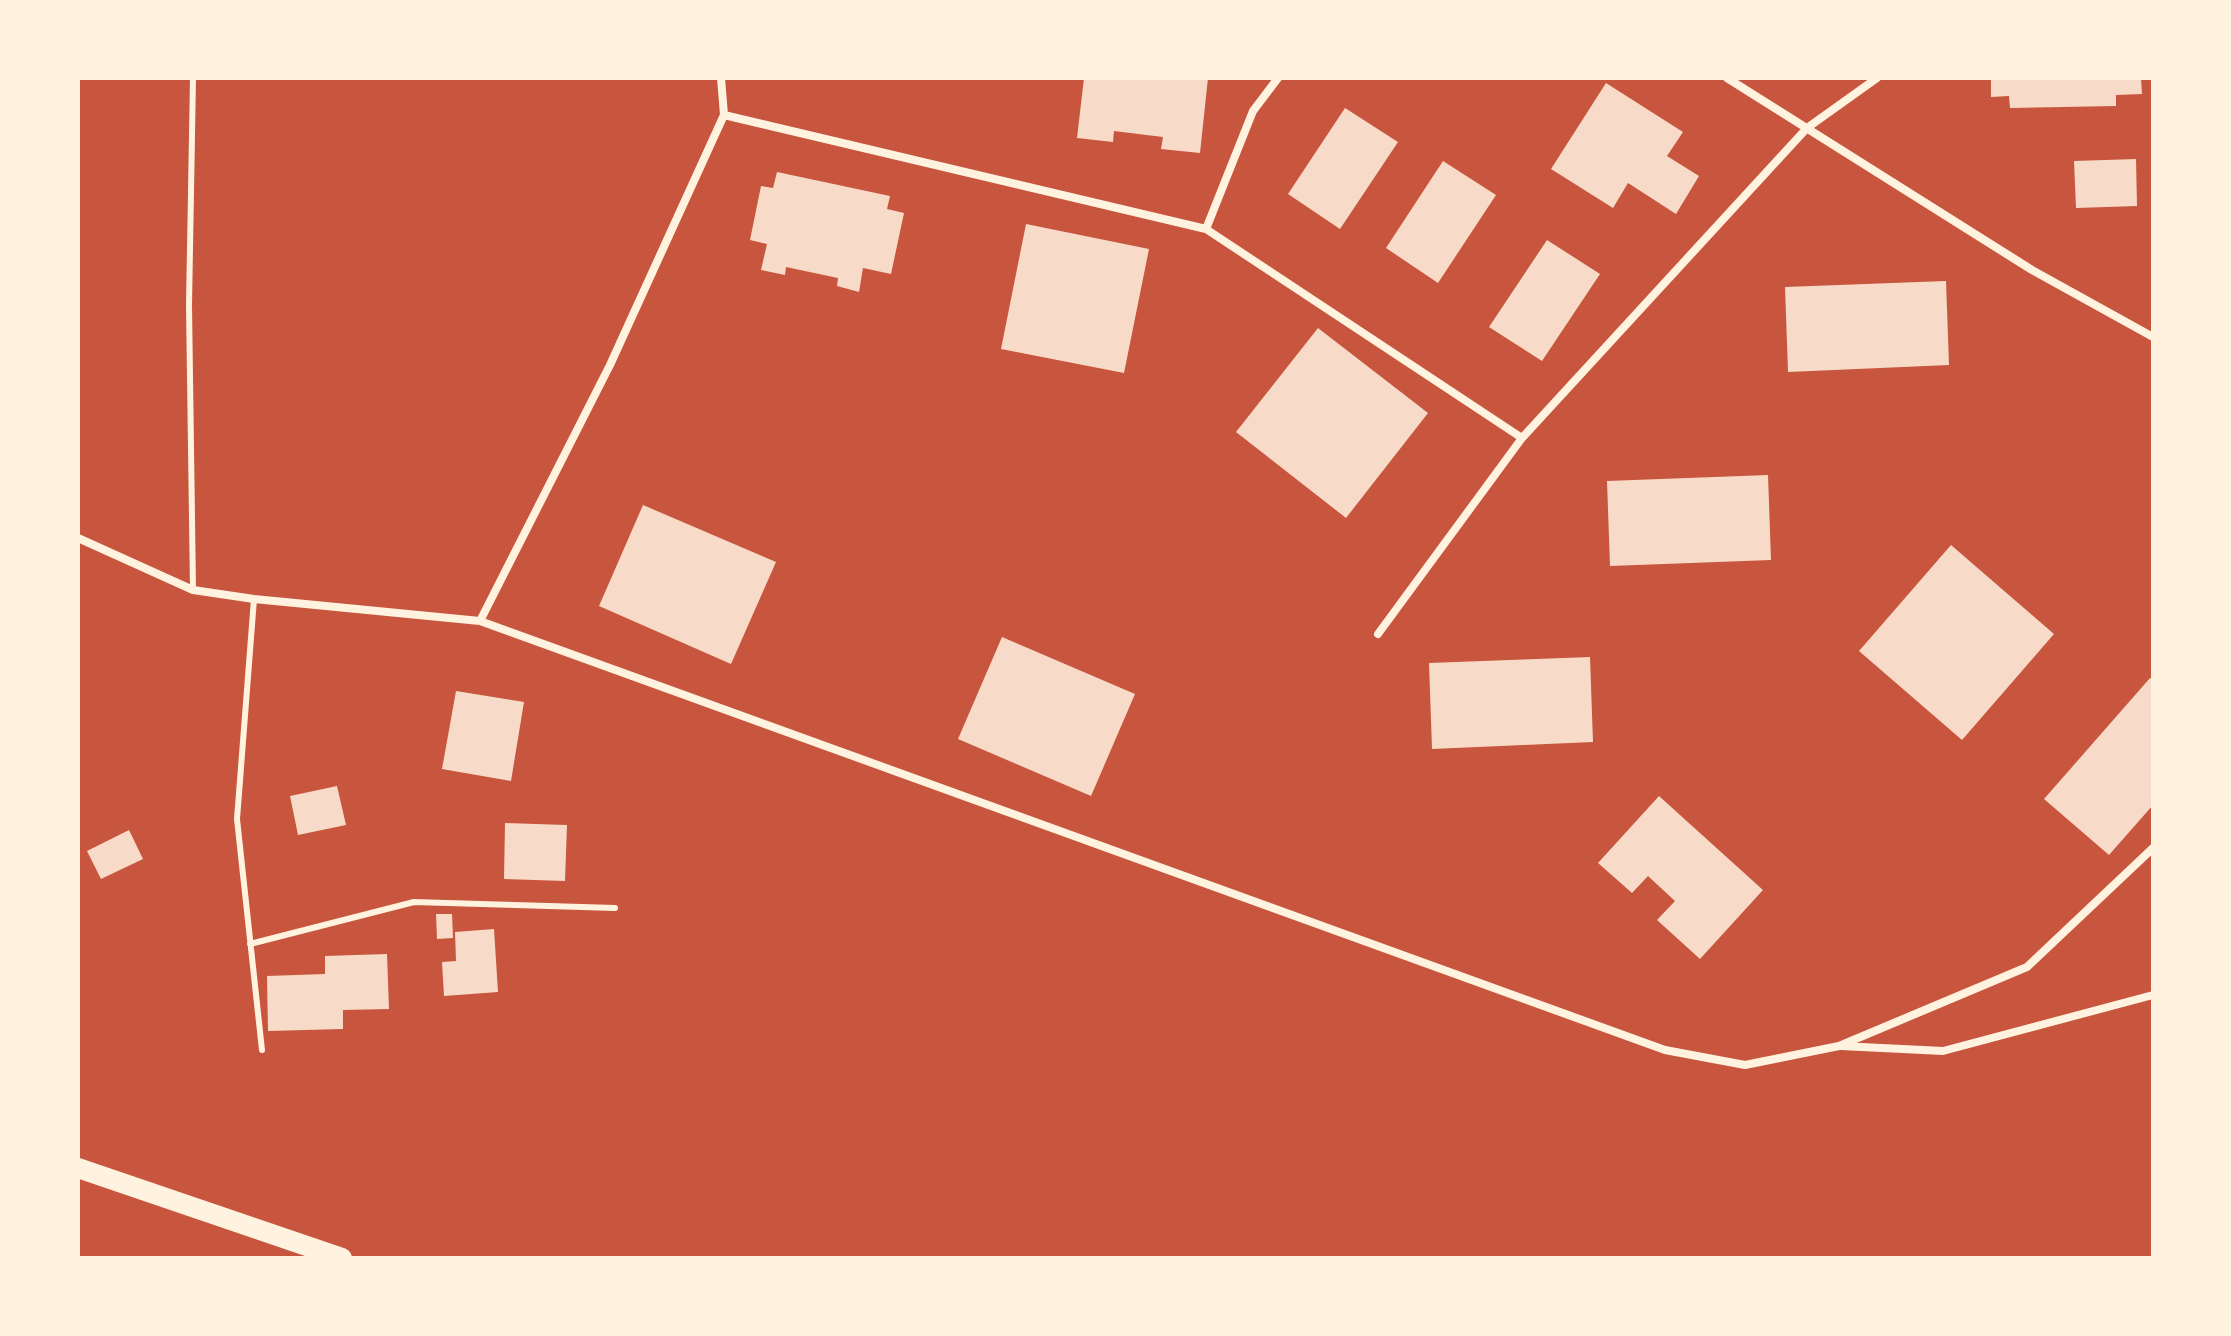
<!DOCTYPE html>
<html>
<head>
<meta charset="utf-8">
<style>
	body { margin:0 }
	#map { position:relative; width:2231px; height:1336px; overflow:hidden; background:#c8553d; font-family:Georgia,serif }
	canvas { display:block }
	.frame { position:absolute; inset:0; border:80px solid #fff3e0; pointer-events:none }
</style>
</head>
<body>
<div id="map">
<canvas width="2231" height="1336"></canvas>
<div class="frame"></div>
</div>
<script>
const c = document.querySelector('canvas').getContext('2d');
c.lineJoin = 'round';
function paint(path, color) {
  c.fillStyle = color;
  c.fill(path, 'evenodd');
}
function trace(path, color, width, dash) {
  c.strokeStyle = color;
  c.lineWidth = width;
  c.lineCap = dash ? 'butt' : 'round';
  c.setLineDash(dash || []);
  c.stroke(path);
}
paint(new Path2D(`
	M 1084,78 L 1208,78 L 1200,153 L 1161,149 L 1163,137 L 1114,131 L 1113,142 L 1077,138 Z
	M 1991,78 L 2141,78 L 2142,94 L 2116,95 L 2116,106 L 2010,108 L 2009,96 L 1991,97 Z
	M 1606,83 L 1683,132 L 1667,156 L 1699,176 L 1676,214 L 1628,183 L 1613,208 L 1551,169 Z
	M 1345,108 L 1398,142 L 1340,229 L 1288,194 Z
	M 2136,159 L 2137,206 L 2076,208 L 2074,161 Z
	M 1443,161 L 1496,195 L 1438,283 L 1386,248 Z
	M 777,172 L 890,196 L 887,209 L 904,213 L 891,274 L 863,268 L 859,292 L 837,286 L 838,278 L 786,267 L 785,275 L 761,270 L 767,244 L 750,240 L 761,186 L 773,188 Z
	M 1026,224 L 1149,249 L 1124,373 L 1001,349 Z
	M 1547,240 L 1600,274 L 1542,361 L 1489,327 Z
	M 1946,281 L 1949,365 L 1788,372 L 1785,287 Z
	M 1318,328 L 1428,413 L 1346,518 L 1236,432 Z
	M 1768,475 L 1771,560 L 1610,566 L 1607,481 Z
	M 643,505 L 776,562 L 731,664 L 599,606 Z
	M 1951,545 L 2054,634 L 1962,740 L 1859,651 Z
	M 1002,637 L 1135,694 L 1091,796 L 958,739 Z
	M 1590,657 L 1593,742 L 1432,749 L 1429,663 Z
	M 2150,678 L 2153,680 L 2153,805 L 2109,855 L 2044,799 Z
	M 456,691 L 524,702 L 511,781 L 442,769 Z
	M 337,786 L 346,825 L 298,835 L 290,796 Z
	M 1659,796 L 1763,890 L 1700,959 L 1657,920 L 1675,901 L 1648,876 L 1632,893 L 1598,863 Z
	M 505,823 L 567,825 L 565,881 L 504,879 Z
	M 129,830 L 143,859 L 101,879 L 87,851 Z
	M 436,914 L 452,914 L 453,938 L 437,939 Z
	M 494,929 L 498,992 L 444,996 L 442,962 L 456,961 L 455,932 Z
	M 387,954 L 389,1009 L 343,1010 L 343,1029 L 268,1031 L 267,976 L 325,974 L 325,956 Z`), '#f7dbc8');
trace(new Path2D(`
	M 193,78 L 189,305 L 193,590
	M 254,599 L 237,819 L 262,1050
	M 250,944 L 414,902 L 615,908`), '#fff3e0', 6);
trace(new Path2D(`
	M 1727,78 L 2032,270 L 2153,337
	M 724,115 L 1206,229 L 1522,438
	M 1206,229 L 1253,111 L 1278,78
	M 78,538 L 193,590 L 254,599 L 480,621 L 610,365 L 724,115 L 721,78
	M 480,621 L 1665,1050 L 1745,1065 L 1839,1046 L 2027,967 L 2153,848
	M 1378,634 L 1522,438 L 1807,128 L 1877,78
	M 1841,1046 L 1943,1051 L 2153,995`), '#fff3e0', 8);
trace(new Path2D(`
	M 78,1168 L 342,1258`), '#fff3e0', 20);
</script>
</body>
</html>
